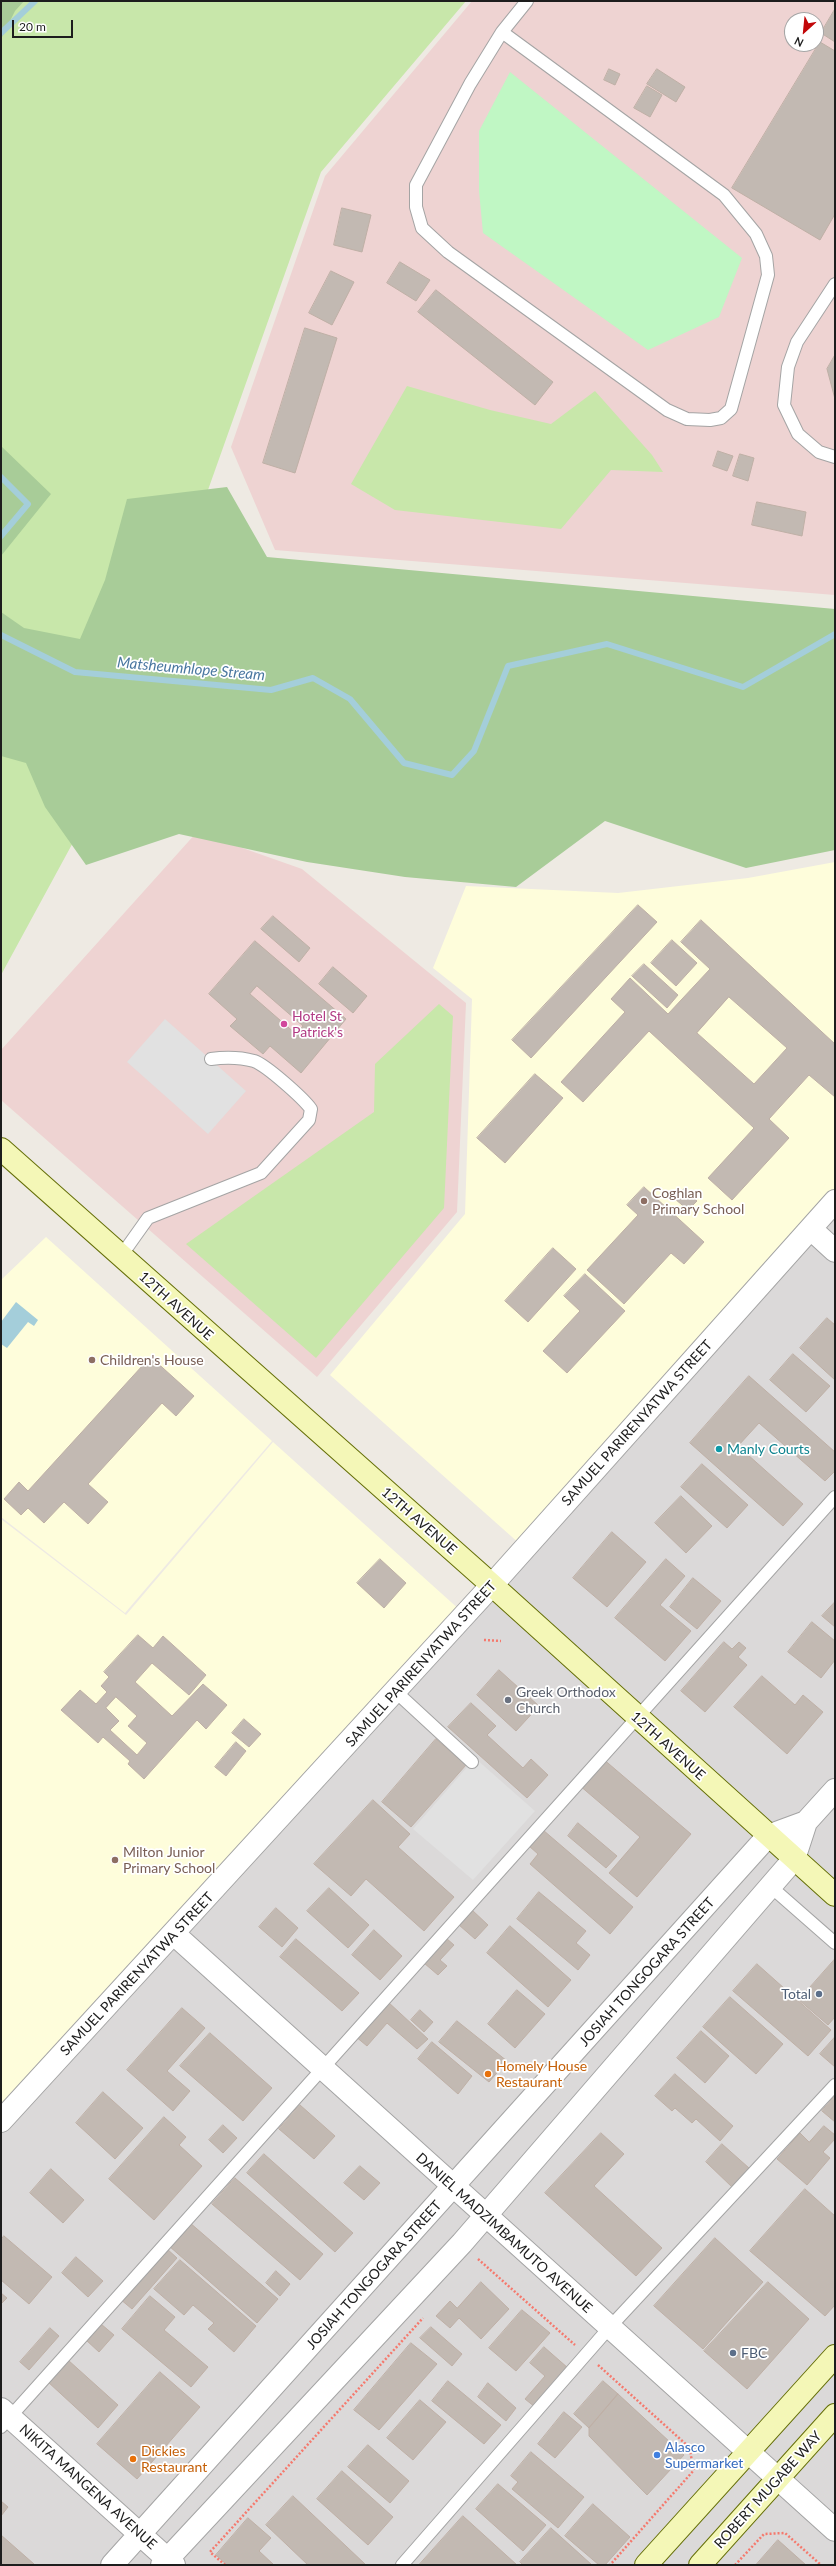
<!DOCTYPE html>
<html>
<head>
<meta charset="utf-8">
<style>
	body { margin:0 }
	#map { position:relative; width:836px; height:2566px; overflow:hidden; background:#eeeae3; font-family:Lato,sans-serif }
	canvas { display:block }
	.frame { position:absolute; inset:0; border:2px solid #1d1d1d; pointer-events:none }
	.north { position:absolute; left:784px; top:12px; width:40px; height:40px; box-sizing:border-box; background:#fff; border:1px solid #a5a5a5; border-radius:50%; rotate:207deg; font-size:11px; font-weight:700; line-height:16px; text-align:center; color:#1d1d1d }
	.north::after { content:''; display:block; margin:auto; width:14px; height:18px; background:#c20709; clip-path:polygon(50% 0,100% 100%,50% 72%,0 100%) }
	.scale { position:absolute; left:12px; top:20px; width:61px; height:18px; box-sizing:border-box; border:2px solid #1d1d1d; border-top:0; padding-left:5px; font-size:12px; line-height:14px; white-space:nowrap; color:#1d1d1d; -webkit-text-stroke:3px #fff; paint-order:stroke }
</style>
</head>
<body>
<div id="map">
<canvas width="836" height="2566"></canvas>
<div class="frame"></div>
<div class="north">N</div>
<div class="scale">20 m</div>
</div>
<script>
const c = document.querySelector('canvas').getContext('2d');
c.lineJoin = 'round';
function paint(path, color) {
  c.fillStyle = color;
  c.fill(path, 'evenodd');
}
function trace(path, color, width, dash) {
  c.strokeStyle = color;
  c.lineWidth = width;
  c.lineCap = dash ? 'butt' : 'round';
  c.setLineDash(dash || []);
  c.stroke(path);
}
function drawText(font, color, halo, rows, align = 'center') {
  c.font = font + ' Lato,sans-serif';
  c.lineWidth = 3.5;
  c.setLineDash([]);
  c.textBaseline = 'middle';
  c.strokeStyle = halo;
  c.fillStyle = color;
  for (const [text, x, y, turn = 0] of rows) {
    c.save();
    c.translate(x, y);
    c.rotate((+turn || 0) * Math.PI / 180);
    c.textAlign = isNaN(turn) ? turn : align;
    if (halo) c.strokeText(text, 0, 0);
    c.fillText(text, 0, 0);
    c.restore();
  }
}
paint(new Path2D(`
	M 835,1215 L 835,2565 L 1,2565 L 1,2134 L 459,1635 Z`), '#dbd9d9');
paint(new Path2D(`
	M 472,1 L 835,1 L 835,595 L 275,550 L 231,447 L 325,176 ZM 792,20 L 816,20 L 816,44 L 792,44 Z
	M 197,832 L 302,869 L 466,1003 L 457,1212 L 317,1377 L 1,1100 L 1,1050 Z`), '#eed3d2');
paint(new Path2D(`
	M 835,862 L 835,1189 L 521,1545 L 330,1375 L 465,1214 L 472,999 L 433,968 L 466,886 L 618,893 L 748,878 Z
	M 46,1237 L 272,1441 L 125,1613 L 1,1517 L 1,1280 Z
	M 273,1442 L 461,1611 L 1,2104 L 1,1519 L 126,1615 Z`), '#fefddb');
paint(new Path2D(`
	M 1,1 L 466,1 L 321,172 L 101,791 L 1,975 Z
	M 407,386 L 490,410 L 551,424 L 595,391 L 652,455 L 663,472 L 611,470 L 561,529 L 395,510 L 351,484 Z
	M 439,1004 L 453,1016 L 444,1208 L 316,1358 L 186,1244 L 374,1112 L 375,1064 Z`), '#c8e7aa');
paint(new Path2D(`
	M 1,1 L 24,1 L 15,11 L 1,39 Z
	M 1,446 L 51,494 L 1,556 Z
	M 227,487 L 267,557 L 835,609 L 835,850 L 746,868 L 605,821 L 516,887 L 405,877 L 307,862 L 179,834 L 86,865 L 45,807 L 26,763 L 1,756 L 1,612 L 24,628 L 80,639 L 105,580 L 127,499 Z`), '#a8cc98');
paint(new Path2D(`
	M 510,72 L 742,258 L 719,317 L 648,350 L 483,233 L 479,191 L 479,131 Z`), '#c0f7c4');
paint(new Path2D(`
	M 165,1019 L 246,1091 L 208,1134 L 127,1062 Z
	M 475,1758 L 535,1811 L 473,1880 L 413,1829 Z`), '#e1e1e1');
paint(new Path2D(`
	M 16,1302 L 38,1320 L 34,1326 L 28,1322 L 7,1348 L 1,1344 L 1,1322 Z`), '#a4ceda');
trace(new Path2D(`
	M 1,33 L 35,1
	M 1,477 L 28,504 L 1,536
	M 1,635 L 75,672 L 271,690 L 313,678 L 350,699 L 404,763 L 452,775 L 474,751 L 508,666 L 607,644 L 743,687 L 835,634`), '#a4ceda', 6);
const building = new Path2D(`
	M 835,9 L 835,42 L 821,33 Z
	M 820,42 L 835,51 L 835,214 L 820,240 L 732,188 Z
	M 609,69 L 620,74 L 615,85 L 604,80 Z
	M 657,69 L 685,87 L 676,102 L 647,84 Z
	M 647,86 L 662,95 L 650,117 L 634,108 Z
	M 342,208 L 371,215 L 362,252 L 334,245 Z
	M 400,262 L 430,280 L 416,301 L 387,283 Z
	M 331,271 L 354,282 L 332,325 L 309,313 Z
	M 436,290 L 553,382 L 535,405 L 418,312 Z
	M 305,328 L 337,338 L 295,473 L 263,463 Z
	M 835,355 L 835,399 L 827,369 Z
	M 718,451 L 733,456 L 727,471 L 713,466 Z
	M 740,454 L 754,458 L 748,481 L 733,476 Z
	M 757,502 L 806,512 L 802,536 L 752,525 Z
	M 638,905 L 657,922 L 531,1058 L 512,1040 Z
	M 273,916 L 310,948 L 299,962 L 261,929 Z
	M 701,920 L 835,1044 L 835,1097 L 809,1075 L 769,1119 L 789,1138 L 732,1200 L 708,1178 L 754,1128 L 649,1031 L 583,1102 L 561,1082 L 625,1012 L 611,999 L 630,978 L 668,1014 L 710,969 L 681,942 ZM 729,997 L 787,1048 L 754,1084 L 697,1033 Z
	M 672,940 L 697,963 L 676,986 L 651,963 Z
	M 255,941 L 346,1019 L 301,1073 L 270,1046 L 263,1054 L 230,1026 L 237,1019 L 209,994 ZM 257,986 L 303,1026 L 296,1034 L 250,994 Z
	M 644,964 L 678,995 L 667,1008 L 632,976 Z
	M 333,967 L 367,996 L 353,1013 L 319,984 Z
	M 535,1074 L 563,1098 L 505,1163 L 477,1138 Z
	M 644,1187 L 704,1242 L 684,1264 L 671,1253 L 624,1304 L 587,1270 L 638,1215 L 627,1205 Z
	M 684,1189 L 697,1201 L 688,1210 L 675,1199 Z
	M 553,1248 L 576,1269 L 528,1322 L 505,1301 Z
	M 585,1274 L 625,1311 L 567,1373 L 543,1351 L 580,1311 L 564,1296 Z
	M 827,1318 L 835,1325 L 835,1380 L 800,1348 Z
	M 793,1354 L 830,1386 L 806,1412 L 770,1380 Z
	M 153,1359 L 194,1396 L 176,1416 L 162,1403 L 88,1484 L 108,1502 L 88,1524 L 64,1502 L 44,1523 L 28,1508 L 21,1515 L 4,1499 L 19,1482 L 28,1491 L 143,1365 L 145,1367 Z
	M 749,1376 L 835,1452 L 835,1471 L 825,1481 L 759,1423 L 738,1446 L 803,1504 L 783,1526 L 690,1443 Z
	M 702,1464 L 748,1505 L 727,1528 L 681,1487 Z
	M 681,1496 L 712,1526 L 686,1553 L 655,1523 Z
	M 612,1532 L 646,1562 L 607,1607 L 573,1578 Z
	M 380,1559 L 406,1583 L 384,1608 L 357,1583 Z
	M 666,1559 L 685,1576 L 660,1605 L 691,1631 L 665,1661 L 615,1618 Z
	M 693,1578 L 721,1601 L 697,1629 L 670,1607 Z
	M 835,1602 L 835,1627 L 822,1616 Z
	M 812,1622 L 835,1641 L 835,1660 L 821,1678 L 788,1652 Z
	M 138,1635 L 153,1648 L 163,1636 L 206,1675 L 189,1695 L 152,1663 L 135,1682 L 172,1716 L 203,1684 L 227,1705 L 206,1729 L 197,1720 L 144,1779 L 128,1764 L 130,1761 L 103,1737 L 98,1743 L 61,1710 L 80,1690 L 96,1704 L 107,1692 L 101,1686 L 109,1677 L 104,1672 ZM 116,1697 L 137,1716 L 128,1726 L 147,1743 L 137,1755 L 110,1730 L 119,1721 L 106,1708 Z
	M 724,1642 L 732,1649 L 739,1642 L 746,1648 L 738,1657 L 747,1665 L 705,1712 L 681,1691 Z
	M 499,1670 L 539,1706 L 516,1731 L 477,1695 Z
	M 762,1676 L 795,1705 L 803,1695 L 823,1712 L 787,1754 L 734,1707 Z
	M 471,1703 L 496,1726 L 487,1735 L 523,1768 L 531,1759 L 548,1775 L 527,1798 L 448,1727 Z
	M 244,1719 L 261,1734 L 249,1747 L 232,1733 Z
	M 436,1739 L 466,1765 L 411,1827 L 382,1802 Z
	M 236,1742 L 246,1751 L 226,1776 L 215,1767 Z
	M 602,1758 L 691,1834 L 637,1897 L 609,1873 L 640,1837 L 579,1785 Z
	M 373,1800 L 410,1834 L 398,1847 L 454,1897 L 424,1931 L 366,1879 L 351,1896 L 314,1864 Z
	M 578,1823 L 617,1856 L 606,1868 L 568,1836 Z
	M 543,1830 L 633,1907 L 610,1934 L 530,1864 L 538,1854 L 529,1846 Z
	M 329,1888 L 369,1925 L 348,1948 L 307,1911 Z
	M 539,1892 L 586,1931 L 576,1943 L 590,1955 L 578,1970 L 517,1919 Z
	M 276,1908 L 298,1928 L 282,1947 L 259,1927 Z
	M 472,1910 L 488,1925 L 475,1939 L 459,1925 Z
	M 510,1926 L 571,1980 L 548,2007 L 487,1953 Z
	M 374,1930 L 402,1956 L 380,1980 L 352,1955 Z
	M 446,1938 L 454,1945 L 440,1960 L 447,1966 L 438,1975 L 424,1963 Z
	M 296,1939 L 359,1993 L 342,2011 L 280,1957 Z
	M 835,1959 L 835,2017 L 828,2025 L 799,2000 Z
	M 757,1964 L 831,2030 L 808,2056 L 733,1991 Z
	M 517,1990 L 545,2014 L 515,2048 L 488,2024 Z
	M 730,1997 L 783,2044 L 756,2074 L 703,2027 Z
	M 387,2001 L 428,2039 L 417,2049 L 387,2023 L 367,2046 L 355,2036 Z
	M 182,2008 L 205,2028 L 167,2071 L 190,2091 L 173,2111 L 127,2070 Z
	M 420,2010 L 433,2022 L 424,2032 L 411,2020 Z
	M 457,2021 L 507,2061 L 489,2082 L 439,2042 Z
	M 701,2031 L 729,2056 L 705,2083 L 677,2058 Z
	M 210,2033 L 272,2088 L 243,2121 L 180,2066 Z
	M 835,2037 L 835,2067 L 820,2054 Z
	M 432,2042 L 472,2076 L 458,2094 L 418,2059 Z
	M 675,2074 L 733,2126 L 720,2141 L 696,2119 L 692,2123 L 675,2108 L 672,2111 L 655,2096 Z
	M 103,2092 L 143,2128 L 115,2159 L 76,2123 Z
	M 835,2096 L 835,2122 L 822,2111 Z
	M 300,2105 L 335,2136 L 314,2159 L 279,2129 Z
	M 164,2117 L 186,2137 L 179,2145 L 202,2166 L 154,2220 L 109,2179 Z
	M 223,2125 L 237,2138 L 223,2153 L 209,2140 Z
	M 824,2126 L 835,2135 L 835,2139 L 823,2152 L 830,2158 L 807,2185 L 777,2159 L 800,2133 L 809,2142 Z
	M 601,2133 L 624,2154 L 594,2186 L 662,2248 L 636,2276 L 545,2193 Z
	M 722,2144 L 749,2168 L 732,2187 L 706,2162 Z
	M 264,2154 L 353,2233 L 335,2252 L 247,2173 Z
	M 360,2166 L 380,2183 L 364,2200 L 344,2183 Z
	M 51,2169 L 84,2200 L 63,2223 L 30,2193 Z
	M 235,2178 L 323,2254 L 300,2280 L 212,2204 Z
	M 805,2189 L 835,2216 L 835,2305 L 825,2316 L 750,2251 Z
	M 189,2222 L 278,2299 L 257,2323 L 169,2246 Z
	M 4,2236 L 52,2277 L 29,2304 L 1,2280 L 1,2240 Z
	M 715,2238 L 763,2282 L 703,2349 L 654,2306 Z
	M 166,2248 L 177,2258 L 132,2309 L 120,2299 Z
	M 76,2257 L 103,2281 L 88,2297 L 62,2273 Z
	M 180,2260 L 256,2326 L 234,2352 L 208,2329 L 214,2323 L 193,2305 L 184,2315 L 154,2289 Z
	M 276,2271 L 290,2284 L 280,2296 L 266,2283 Z
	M 481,2282 L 509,2309 L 481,2339 L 459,2318 L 450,2328 L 436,2316 L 450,2301 L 457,2308 Z
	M 768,2282 L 809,2319 L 747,2389 L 704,2351 Z
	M 1,2293 L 7,2298 L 1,2304 Z
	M 150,2296 L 175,2317 L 164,2330 L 208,2367 L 191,2387 L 122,2329 Z
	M 522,2310 L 550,2333 L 516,2371 L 489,2348 Z
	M 101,2324 L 114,2335 L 99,2352 L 86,2340 Z
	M 431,2327 L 462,2354 L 452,2366 L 420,2338 Z
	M 50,2328 L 59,2336 L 29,2370 L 20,2362 Z
	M 411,2343 L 437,2364 L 379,2430 L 354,2410 Z
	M 544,2347 L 568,2368 L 535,2407 L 525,2399 L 545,2376 L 530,2363 Z
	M 68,2360 L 118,2405 L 98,2428 L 48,2382 Z
	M 160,2372 L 200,2407 L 137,2479 L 97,2444 Z
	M 448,2381 L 501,2425 L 484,2444 L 432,2401 Z
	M 603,2381 L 618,2394 L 589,2428 L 574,2414 Z
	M 488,2383 L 516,2408 L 506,2421 L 478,2397 Z
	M 618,2394 L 684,2455 L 647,2495 L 589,2436 L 589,2428 Z
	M 420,2400 L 446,2422 L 413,2460 L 387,2438 Z
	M 564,2412 L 582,2427 L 555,2458 L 538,2444 Z
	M 368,2445 L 409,2481 L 390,2503 L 348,2467 Z
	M 531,2452 L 584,2497 L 558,2528 L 512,2489 L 518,2482 L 511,2476 Z
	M 342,2471 L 393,2517 L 368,2545 L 317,2499 Z
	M 498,2484 L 546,2525 L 523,2551 L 476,2509 Z
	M 293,2496 L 365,2564 L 308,2565 L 266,2525 Z
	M 1,2501 L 8,2507 L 1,2516 Z
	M 593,2504 L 630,2537 L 605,2565 L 599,2565 L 565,2536 Z
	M 463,2516 L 517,2565 L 419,2565 Z
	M 248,2518 L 271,2538 L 259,2551 L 274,2565 L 227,2565 L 216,2555 Z
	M 551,2528 L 592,2565 L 523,2565 L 520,2562 Z
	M 1,2535 L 34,2564 L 34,2565 L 1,2565 Z
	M 778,2540 L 806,2565 L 756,2565 Z`);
paint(building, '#c2b9b2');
trace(building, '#bfb0a6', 1);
const service = new Path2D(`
	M 502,32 L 724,195 L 756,234 L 766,256 L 768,275 L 731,409 L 721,418 L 710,420 L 687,419 L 667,410 L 448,252 L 422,228 L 416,207 L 416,185 L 470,84 Z
	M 502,32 L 527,1
	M 835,284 L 797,342 L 788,367 L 784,405 L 798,434 L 819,452 L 835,457
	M 121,1256 L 148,1218 L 261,1173 L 309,1120 L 311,1109 C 303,1098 266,1065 254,1061 C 239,1057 226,1057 211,1059
	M 395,1691 L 472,1762
	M 770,1886 L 835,1943
	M 1,2427 L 835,1497
	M 402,2565 L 609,2328 L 835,2085`);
const minor = new Path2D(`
	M 1,2409 L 174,2565
	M 112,2565 L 768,1836 L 806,1822
	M 162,2565 L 462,2243 L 794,1859 L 806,1822 L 835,1790`);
const tertiary = new Path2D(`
	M 811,1229 L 835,1251
	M 174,1934 L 835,2530
	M 1,2121 L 492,1585 L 835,1201`);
const secondary = new Path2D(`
	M 1,1149 L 492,1585 L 835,1895
	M 646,2565 L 835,2356
	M 700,2565 L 835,2415`);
trace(service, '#a4a4a4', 14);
trace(minor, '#a4a4a4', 24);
trace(tertiary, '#a4a4a4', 24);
trace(secondary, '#656f08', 24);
trace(new Path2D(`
	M 484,1640 L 501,1641
	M 478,2259 L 575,2345
	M 598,2365 L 689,2447 L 694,2470 L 610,2565
	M 225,2565 L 210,2552 L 423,2318
	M 735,2565 L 764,2534 L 785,2533 L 821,2565`), '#f5796d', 2.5, [2, 2]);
trace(service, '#fff', 12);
trace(minor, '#fff', 22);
trace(tertiary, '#fff', 22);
trace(secondary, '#f4f7b7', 22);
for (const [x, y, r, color] of [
	[284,1024,4,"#d1479c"],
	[644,1201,4,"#8d6e63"],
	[92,1360,4,"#8d6e63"],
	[719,1449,4,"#0f9aa8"],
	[508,1700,4,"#6b7280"],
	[115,1860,4,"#8d6e63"],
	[819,1994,4,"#5c6f8a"],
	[488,2074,4,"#e8710a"],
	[733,2353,4,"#5c6f8a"],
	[657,2455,4,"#3f7fe0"],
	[133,2459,4,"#e8710a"]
]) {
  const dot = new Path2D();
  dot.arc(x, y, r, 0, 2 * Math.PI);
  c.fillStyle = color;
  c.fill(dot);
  trace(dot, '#fff', 1.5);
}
drawText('14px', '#b23c85', '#fff', [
	["Hotel St",292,1016],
	["Patrick's",292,1032]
], 'left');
drawText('14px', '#785e54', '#fff', [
	["Coghlan",652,1193],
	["Primary School",652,1209],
	["Children's House",100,1360],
	["Milton Junior",123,1852],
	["Primary School",123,1868]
], 'left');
drawText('14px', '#1d1d1d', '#fff', [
	["12TH AVENUE",176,1306,42],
	["SAMUEL PARIRENYATWA STREET",637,1423,-48],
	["12TH AVENUE",419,1521,41],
	["SAMUEL PARIRENYATWA STREET",421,1664,-48],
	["12TH AVENUE",668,1746,42],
	["JOSIAH TONGOGARA STREET",647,1972,-48],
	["SAMUEL PARIRENYATWA STREET",137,1974,-47],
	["DANIEL MADZIMBAMUTO AVENUE",504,2233,42],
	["JOSIAH TONGOGARA STREET",374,2275,-48],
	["NIKITA MANGENA AVENUE",88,2487,42],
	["ROBERT MUGABE WAY",768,2490,-48]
]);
drawText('14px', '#0d838f', '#fff', [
	["Manly Courts",727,1449]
], 'left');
drawText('14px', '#5b616d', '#fff', [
	["Greek Orthodox",516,1692],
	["Church",516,1708]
], 'left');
drawText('14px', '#4e5e75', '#fff', [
	["Total",811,1994],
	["FBC",741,2353,"left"]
], 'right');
drawText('14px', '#c56008', '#fff', [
	["Homely House",496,2066],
	["Restaurant",496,2082],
	["Dickies",141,2451],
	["Restaurant",141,2467]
], 'left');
drawText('14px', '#366cbe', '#fff', [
	["Alasco",665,2447],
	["Supermarket",665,2463]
], 'left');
drawText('italic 15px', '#4a77a0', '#fff', [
	["Matsheumhlope Stream",191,669,5]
]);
</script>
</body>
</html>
